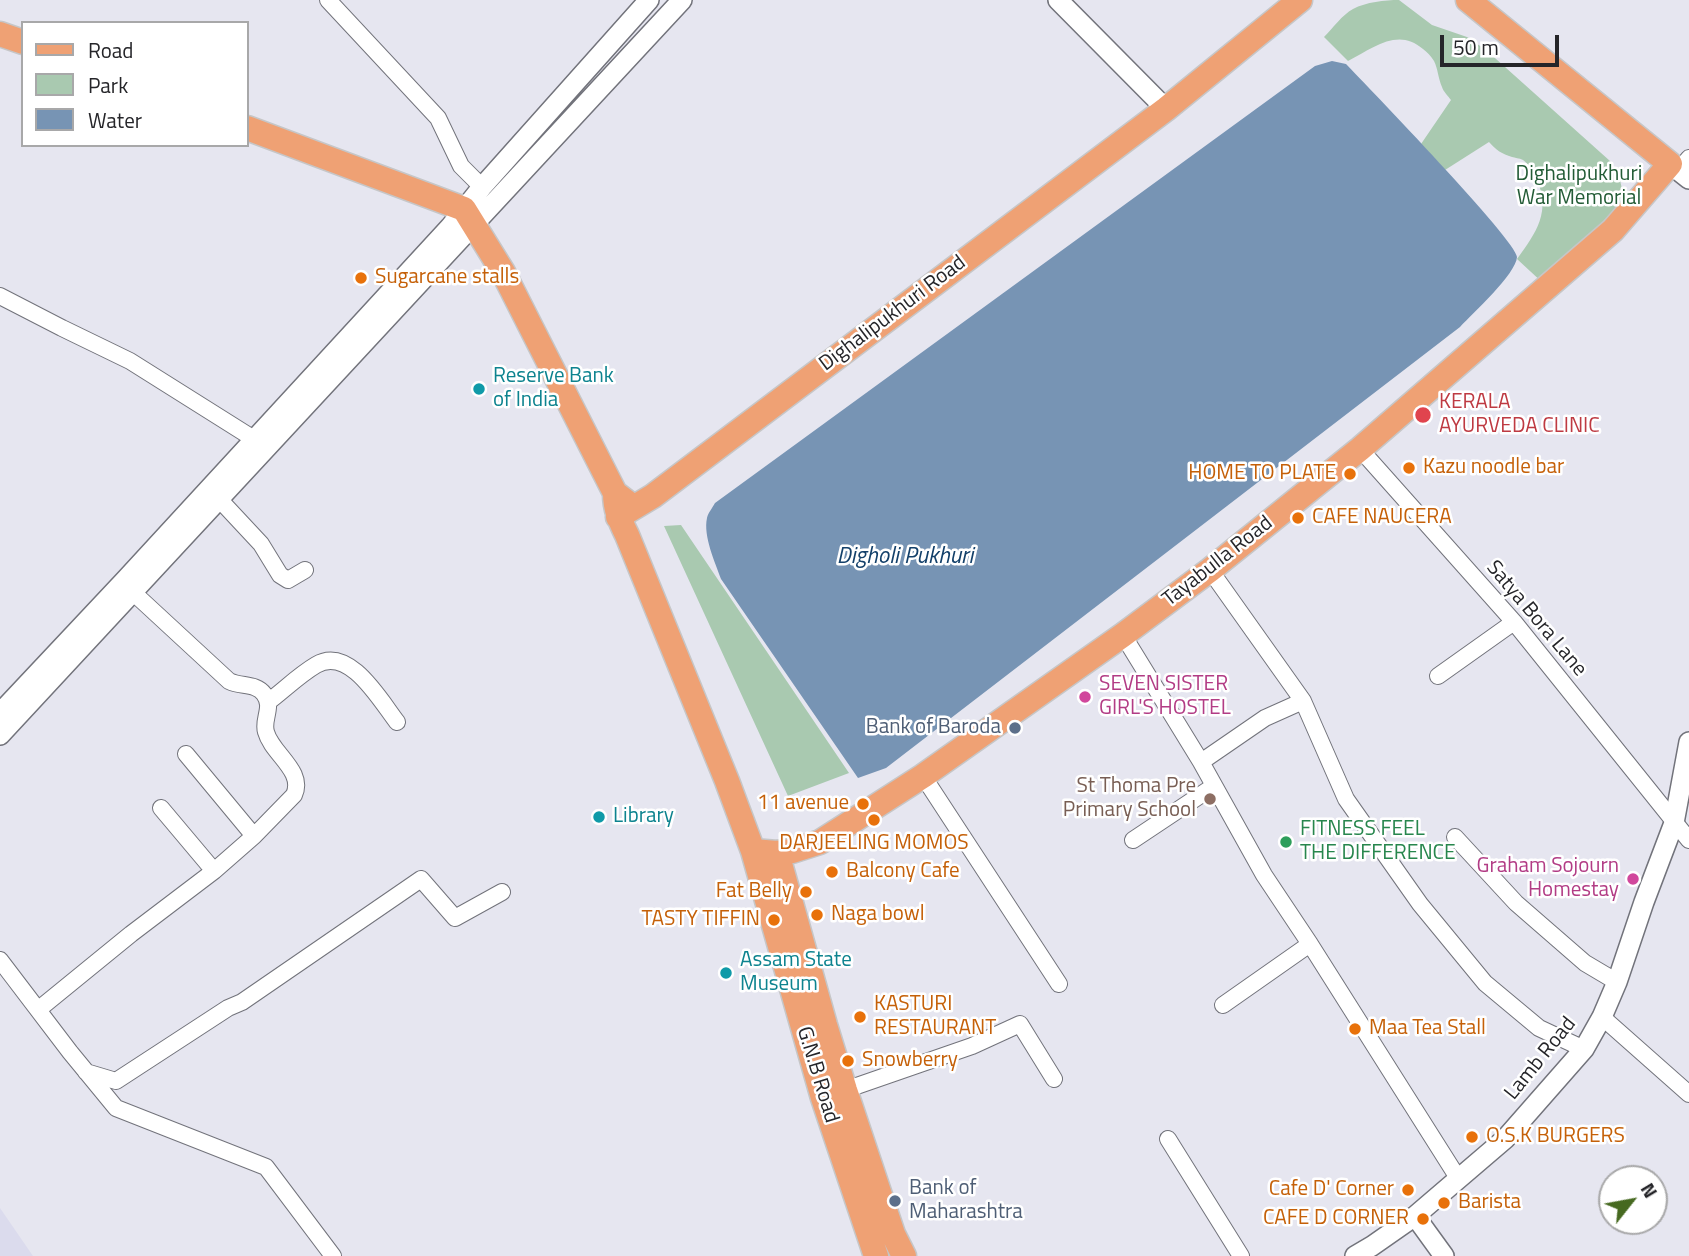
<!DOCTYPE html>
<html>
<head>
<meta charset="utf-8">
<style>
	body { margin:0 }
	#map { position:relative; width:1689px; height:1256px; overflow:hidden; background:#e6e6f0; font-family:"Titillium Web",sans-serif }
	canvas { display:block }
	.legend { position:absolute; left:21px; top:21px; width:228px; height:126px; box-sizing:border-box; background:#fff; border:2px solid #a8a8a9; margin:0; padding:9px 12px; list-style:none; font-size:21px; color:#252529 }
	.legend li { display:flex; align-items:center; gap:14px; height:35px }
	.legend b { width:35px; border:2px solid #a8a8a9 }
	.north { position:absolute; left:1598px; top:1165px; width:70px; height:70px; box-sizing:border-box; background:#fff; border:2px solid #a8a8a9; border-radius:50%; rotate:59deg; font-size:19px; font-weight:700; line-height:28px; text-align:center; color:#252529 }
	.north::after { content:''; display:block; margin:auto; width:24px; height:32px; background:#466920; clip-path:polygon(50% 0,100% 100%,50% 72%,0 100%) }
	.scale { position:absolute; left:1440px; top:35px; width:119px; height:32px; box-sizing:border-box; border:4px solid #252529; border-top:0; padding-left:9px; font-size:21px; line-height:24px; white-space:nowrap; color:#252529; -webkit-text-stroke:5px #fff; paint-order:stroke }
</style>
</head>
<body>
<div id="map">
<canvas width="1689" height="1256"></canvas>
<ul class="legend">
<li><b style="height:9px;background:#efa174"></b>Road</li>
<li><b style="height:19px;background:#a9c9b0"></b>Park</li>
<li><b style="height:19px;background:#7794b4"></b>Water</li>
</ul>
<div class="north">N</div>
<div class="scale">50 m</div>
</div>
<script>
const c = document.querySelector('canvas').getContext('2d');
c.lineJoin = 'round';
function paint(path, color) {
  c.fillStyle = color;
  c.fill(path, 'evenodd');
}
function trace(path, color, width, dash) {
  c.strokeStyle = color;
  c.lineWidth = width;
  c.lineCap = dash ? 'butt' : 'round';
  c.setLineDash(dash || []);
  c.stroke(path);
}
function drawText(font, color, halo, rows, align = 'center') {
  c.font = font + ' "Titillium Web",sans-serif';
  c.lineWidth = 5;
  c.setLineDash([]);
  c.textBaseline = 'middle';
  c.strokeStyle = halo;
  c.fillStyle = color;
  for (const [text, x, y, turn = 0] of rows) {
    c.save();
    c.translate(x, y);
    c.rotate((+turn || 0) * Math.PI / 180);
    c.textAlign = isNaN(turn) ? turn : align;
    if (halo) c.strokeText(text, 0, 0);
    c.fillText(text, 0, 0);
    c.restore();
  }
}
paint(new Path2D(`
	M 0,1208 L 33,1256 L 0,1256 Z`), '#dbdbed');
paint(new Path2D(`
	M 1399,0 L 1432,25 L 1467,37 L 1486,50 L 1610,161 C 1620,179 1628,190 1615,209 L 1544,284 L 1517,259 C 1536,233 1552,211 1536,178 C 1533,172 1528,163 1523,160 C 1519,158 1515,158 1512,157 C 1502,154 1496,150 1489,142 L 1445,170 L 1421,144 L 1451,100 C 1448,96 1443,91 1442,87 C 1438,78 1438,69 1434,61 C 1431,56 1427,52 1423,49 C 1398,27 1373,48 1348,61 L 1324,37 C 1333,28 1342,15 1353,9 C 1366,2 1385,0 1399,0 Z
	M 681,525 L 849,773 L 788,796 L 664,526 Z`), '#a9c9b0');
paint(new Path2D(`
	M 1332,61 L 1346,64 C 1368,87 1517,241 1517,257 C 1516,274 1473,313 1460,327 L 886,768 L 858,778 L 721,579 C 715,562 703,536 707,518 C 708,513 713,507 715,503 L 1315,66 Z`), '#7794b4');
const minor = new Path2D(`
	M 328,0 L 438,118 L 461,166 L 482,187
	M 1679,170 L 1689,158
	M 0,296 L 62,328 L 130,361 L 254,439
	M 1360,449 L 1514,622 L 1689,840
	M 219,499 L 261,544 L 280,575 L 288,580 L 305,570
	M 1210,570 L 1303,701 L 1346,799 L 1420,904 L 1485,983 L 1539,1028 L 1584,1049
	M 1123,635 L 1201,762 L 1264,875 L 1310,944 L 1458,1178
	M 1438,676 L 1514,622
	M 268,702 C 284,690 299,675 316,665 C 349,645 380,700 397,722
	M 186,754 L 254,836
	M 1201,762 L 1265,718 L 1303,701
	M 923,776 L 1059,984
	M 161,808 L 214,871
	M 1455,837 L 1516,903 L 1585,963 L 1617,982
	M 1133,840 L 1214,786
	M 0,960 L 70,1052 L 116,1108 L 266,1167 L 333,1256
	M 1223,1005 L 1310,944
	M 39,1009 L 131,934 L 214,871 L 254,836 L 294,795 C 305,771 272,754 266,732 C 262,719 274,707 264,694 C 256,683 241,687 229,681 L 124,584
	M 1602,1017 L 1689,1094
	M 86,1072 L 116,1081 L 228,1008 L 242,1002 L 421,879 L 455,918 L 502,892
	M 845,1090 L 972,1046 L 1020,1024 L 1054,1079
	M 1168,1139 L 1241,1256`);
const tertiary = new Path2D(`
	M 1058,0 L 1166,109
	M 1670,164 L 1689,179
	M 0,713 L 126,579 L 450,227 L 482,187 L 649,0
	M 0,735 L 682,0
	M 1415,1216 L 1444,1256
	M 1355,1256 L 1372,1246 L 1415,1216 L 1505,1139 L 1584,1049 L 1602,1017 L 1617,982 L 1644,902 L 1674,823 L 1689,742`);
const primary = new Path2D(`
	M 0,34 L 23,42
	M 247,128 L 464,209 L 503,272 L 615,493 L 628,503
	M 615,493 C 615,509 620,521 627,535 L 727,781 L 753,851 L 823,1098 L 876,1256
	M 618,517 L 653,496 L 1166,109 L 1300,0
	M 753,851 L 777,853 L 792,851 L 820,842 L 923,776 L 1123,635 L 1210,570 L 1360,449 L 1613,230 L 1670,164 L 1468,0
	M 777,853 L 825,1025 L 845,1090 L 893,1234 L 904,1256`);
trace(minor, '#72737b', 18);
trace(tertiary, '#72737b', 22);
trace(primary, '#c6c6c7', 27);
trace(minor, '#fff', 16);
trace(tertiary, '#fff', 19);
trace(primary, '#efa174', 24);
for (const [x, y, r, color] of [
	[361,278,7,"#e8710a"],
	[479,389,7,"#0f9aa8"],
	[1423,415,9,"#e0444e"],
	[1409,468,7,"#e8710a"],
	[1350,474,7,"#e8710a"],
	[1298,518,7,"#e8710a"],
	[1085,697,7,"#d1479c"],
	[1015,728,7,"#5c6f8a"],
	[1210,799,7,"#8d6e63"],
	[863,804,7,"#e8710a"],
	[599,817,7,"#0f9aa8"],
	[874,820,7,"#e8710a"],
	[1286,842,7,"#2e9e5b"],
	[832,872,7,"#e8710a"],
	[1633,879,7,"#d1479c"],
	[806,892,7,"#e8710a"],
	[817,915,7,"#e8710a"],
	[774,920,7,"#e8710a"],
	[726,973,7,"#0f9aa8"],
	[860,1017,7,"#e8710a"],
	[1355,1029,7,"#e8710a"],
	[848,1061,7,"#e8710a"],
	[1472,1137,7,"#e8710a"],
	[1408,1190,7,"#e8710a"],
	[895,1201,7,"#5c6f8a"],
	[1444,1203,7,"#e8710a"],
	[1423,1219,7,"#e8710a"]
]) {
  const dot = new Path2D();
  dot.arc(x, y, r, 0, 2 * Math.PI);
  c.fillStyle = color;
  c.fill(dot);
  trace(dot, '#fff', 2.5);
}
drawText('21px', '#235c36', '#fff', [
	["Dighalipukhuri",1579,175],
	["War Memorial",1579,199]
]);
drawText('21px', '#c56008', '#fff', [
	["Sugarcane stalls",375,278],
	["Kazu noodle bar",1423,468],
	["HOME TO PLATE",1336,474,"right"],
	["CAFE NAUCERA",1312,518],
	["11 avenue",849,804,"right"],
	["DARJEELING MOMOS",874,844,"center"],
	["Balcony Cafe",846,872],
	["Fat Belly",792,892,"right"],
	["Naga bowl",831,915],
	["TASTY TIFFIN",760,920,"right"],
	["KASTURI",874,1005],
	["RESTAURANT",874,1029],
	["Maa Tea Stall",1369,1029],
	["Snowberry",862,1061],
	["O.S.K BURGERS",1486,1137],
	["Cafe D' Corner",1394,1190,"right"],
	["Barista",1458,1203],
	["CAFE D CORNER",1409,1219,"right"]
], 'left');
drawText('21px', '#252529', '#fff', [
	["Dighalipukhuri Road",893,314,-37],
	["Tayabulla Road",1218,562,-38],
	["Satya Bora Lane",1536,619,50],
	["Lamb Road",1541,1059,-51],
	["G.N.B Road",817,1075,73]
]);
drawText('21px', '#0d838f', '#fff', [
	["Reserve Bank",493,377],
	["of India",493,401],
	["Library",613,817],
	["Assam State",740,961],
	["Museum",740,985]
], 'left');
drawText('21px', '#be3a42', '#fff', [
	["KERALA",1439,403],
	["AYURVEDA CLINIC",1439,427]
], 'left');
drawText('21px', '#b23c85', '#fff', [
	["SEVEN SISTER",1099,685],
	["GIRL'S HOSTEL",1099,709],
	["Graham Sojourn",1619,867,"right"],
	["Homestay",1619,891,"right"]
], 'left');
drawText('21px', '#4e5e75', '#fff', [
	["Bank of Baroda",1001,728],
	["Bank of",909,1189,"left"],
	["Maharashtra",909,1213,"left"]
], 'right');
drawText('21px', '#785e54', '#fff', [
	["St Thoma Pre",1196,787],
	["Primary School",1196,811]
], 'right');
drawText('21px', '#27864d', '#fff', [
	["FITNESS FEEL",1300,830],
	["THE DIFFERENCE",1300,854]
], 'left');
drawText('italic 23px', '#13406a', '#fff', [
	["Digholi Pukhuri",905,557]
]);
</script>
</body>
</html>
